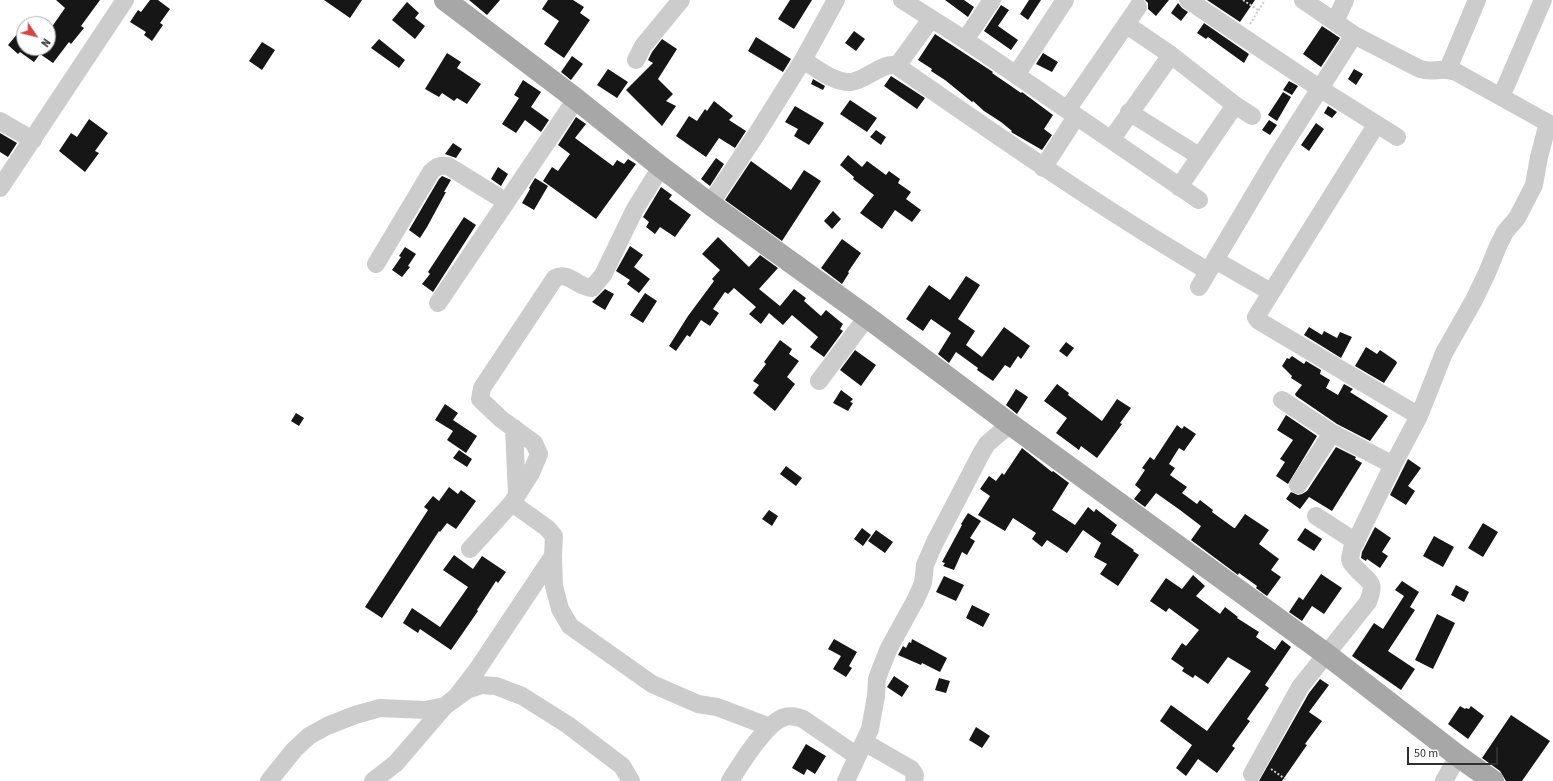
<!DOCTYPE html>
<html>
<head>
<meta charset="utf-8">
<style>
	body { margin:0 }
	#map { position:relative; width:1553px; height:781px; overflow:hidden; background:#fff; font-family:"Source Sans 3",sans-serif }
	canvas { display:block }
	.north { position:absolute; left:16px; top:16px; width:40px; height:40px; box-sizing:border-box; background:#fff; border:1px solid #acacac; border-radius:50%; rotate:125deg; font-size:11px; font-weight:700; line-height:16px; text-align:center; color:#2f2f2f }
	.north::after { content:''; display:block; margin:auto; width:14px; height:18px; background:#d0484a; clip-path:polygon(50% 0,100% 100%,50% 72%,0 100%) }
	.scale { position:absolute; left:1407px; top:747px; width:91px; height:18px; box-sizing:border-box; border:2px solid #2f2f2f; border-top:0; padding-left:5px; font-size:12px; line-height:14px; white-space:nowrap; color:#2f2f2f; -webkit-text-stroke:3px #fff; paint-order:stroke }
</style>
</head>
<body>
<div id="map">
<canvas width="1553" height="781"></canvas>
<div class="north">N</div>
<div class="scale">50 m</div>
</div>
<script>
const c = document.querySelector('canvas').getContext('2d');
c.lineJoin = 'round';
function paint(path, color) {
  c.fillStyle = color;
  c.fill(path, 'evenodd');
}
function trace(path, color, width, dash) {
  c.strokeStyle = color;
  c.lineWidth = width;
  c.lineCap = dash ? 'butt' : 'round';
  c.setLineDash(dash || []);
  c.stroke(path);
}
paint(new Path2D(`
	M 56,0 L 100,0 L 81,26 L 84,28 L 71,44 L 69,42 L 53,63 L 40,54 L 34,62 L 20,52 L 18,54 L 8,45 L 24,26 L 24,48 L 48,48 L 48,46 L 55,36 L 49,31 L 65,8 Z
	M 150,0 L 158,0 L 170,9 L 160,23 L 163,25 L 152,41 L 144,35 L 146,32 L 130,22 L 138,10 L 141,12 Z
	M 324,0 L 362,0 L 350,18 Z
	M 469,0 L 500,0 L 487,15 Z
	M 548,0 L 573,0 L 584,7 L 580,13 L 590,20 L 564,58 L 544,44 L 559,21 L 542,9 Z
	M 790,0 L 812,0 L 794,29 L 778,19 Z
	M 945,0 L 964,0 L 974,7 L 968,17 Z
	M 1029,0 L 1041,0 L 1028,20 L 1020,14 Z
	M 1145,0 L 1169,0 L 1156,16 L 1148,9 L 1148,3 Z
	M 1207,0 L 1255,0 L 1240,22 Z
	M 407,2 L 419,13 L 415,18 L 425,26 L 415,39 L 392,20 Z
	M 1178,3 L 1182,8 L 1188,12 L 1181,21 L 1171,13 Z
	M 1001,5 L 1009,10 L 998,26 L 1018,40 L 1011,50 L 984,31 Z
	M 1204,23 L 1249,54 L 1244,63 L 1208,37 L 1206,39 L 1197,33 Z
	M 1322,26 L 1340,38 L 1321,67 L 1303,54 Z
	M 854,31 L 865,39 L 856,51 L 845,43 Z
	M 935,34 L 993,72 L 992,73 L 1011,86 L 1021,93 L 1022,92 L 1053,115 L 1044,129 L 1052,135 L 1042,150 L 1011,132 L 1012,131 L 1001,122 L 984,111 L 973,101 L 972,102 L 945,80 L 931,71 L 932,69 L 918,60 Z
	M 756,37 L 791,59 L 783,72 L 748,51 Z
	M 379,39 L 405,60 L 399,68 L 371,48 Z
	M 662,39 L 677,49 L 658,79 L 673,94 L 666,101 L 676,106 L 662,126 L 626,90 L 653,63 L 648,60 L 652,52 Z
	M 262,42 L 275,50 L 262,70 L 249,61 Z
	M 447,53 L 461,62 L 457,68 L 481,84 L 467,104 L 457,98 L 454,101 L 442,93 L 439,97 L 425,89 Z
	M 1043,53 L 1058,62 L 1052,72 L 1036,64 Z
	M 572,56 L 583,64 L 571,80 L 561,72 Z
	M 608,69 L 628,82 L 617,98 L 597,85 Z
	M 1354,69 L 1363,74 L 1356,85 L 1348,79 Z
	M 891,76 L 925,98 L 917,109 L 884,86 Z
	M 813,79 L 825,86 L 823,90 L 811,84 Z
	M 523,80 L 541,92 L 531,107 L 549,120 L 541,132 L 525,120 L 516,133 L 502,124 L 519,98 L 514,95 Z
	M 1289,81 L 1298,86 L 1292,95 L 1283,90 Z
	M 1283,92 L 1291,97 L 1277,121 L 1268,115 Z
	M 850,100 L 877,118 L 867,132 L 840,114 Z
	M 714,101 L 733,116 L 729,120 L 746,131 L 735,148 L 719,138 L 706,157 L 676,136 L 689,116 L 697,121 L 705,109 L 707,111 Z
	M 795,106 L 824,123 L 809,145 L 794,136 L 798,129 L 785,122 Z
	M 1328,106 L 1337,112 L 1332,118 L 1324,113 Z
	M 576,117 L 586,124 L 575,138 L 613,166 L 617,160 L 624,164 L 628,159 L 636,164 L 596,219 L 543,181 L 552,167 L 558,171 L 570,154 L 558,145 Z
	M 89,119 L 108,133 L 95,151 L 99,153 L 85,172 L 59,151 L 71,133 L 77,137 Z
	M 1269,120 L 1277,125 L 1270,135 L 1262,130 Z
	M 1316,123 L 1324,129 L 1309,151 L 1301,145 Z
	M 876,130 L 886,137 L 881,145 L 870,137 Z
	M 0,133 L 17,143 L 8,157 L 0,152 Z
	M 453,143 L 462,149 L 456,158 L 445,154 Z
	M 848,155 L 862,167 L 867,161 L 886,175 L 889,171 L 900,179 L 898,183 L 911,192 L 906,199 L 921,210 L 912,222 L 895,210 L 882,229 L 860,213 L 874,195 L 853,179 L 854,177 L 840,165 Z
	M 716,158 L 724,164 L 710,186 L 701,179 Z
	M 751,161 L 791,190 L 804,170 L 821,181 L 782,241 L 725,200 Z
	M 498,167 L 508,174 L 501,186 L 491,179 Z
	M 442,176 L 451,180 L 444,192 L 446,192 L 427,227 L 420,238 L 409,230 L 439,179 Z
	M 535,178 L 548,186 L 534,210 L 522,203 L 530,189 L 529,188 Z
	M 661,187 L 672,195 L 669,199 L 691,215 L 675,237 L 660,227 L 655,234 L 646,227 L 649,222 L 643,217 Z
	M 833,211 L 841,219 L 832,229 L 824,221 Z
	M 464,217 L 476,225 L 433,292 L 422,284 L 430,274 L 428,272 Z
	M 718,237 L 749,267 L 760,255 L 778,268 L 759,289 L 780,306 L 794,289 L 806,298 L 804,301 L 821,316 L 826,310 L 843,324 L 840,329 L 843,331 L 824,357 L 810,347 L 818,337 L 792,315 L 783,325 L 769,313 L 761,324 L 749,314 L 756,307 L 734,288 L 728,294 L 725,292 L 713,309 L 719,313 L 710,326 L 701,320 L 690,337 L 687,335 L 676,351 L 669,346 L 688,316 L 714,281 L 712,279 L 720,270 L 702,254 Z
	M 842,239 L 861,253 L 848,272 L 849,273 L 842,284 L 821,268 Z
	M 630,246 L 643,255 L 634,267 L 650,279 L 639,293 L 627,284 L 630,280 L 616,271 Z
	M 405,247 L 416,254 L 408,266 L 410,267 L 402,277 L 392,270 L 401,257 L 399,256 Z
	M 966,276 L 980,285 L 958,319 L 975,331 L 966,345 L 982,357 L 1004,327 L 1030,346 L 1021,359 L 1018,356 L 1010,368 L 1005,365 L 993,381 L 977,370 L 978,368 L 956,352 L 949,363 L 938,354 L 951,333 L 931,319 L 923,331 L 906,319 L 929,285 L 950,300 Z
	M 605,289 L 614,294 L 605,310 L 592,302 Z
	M 645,293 L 657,301 L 643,323 L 630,315 Z
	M 1309,327 L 1322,335 L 1324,331 L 1337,338 L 1340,332 L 1352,337 L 1341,358 L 1304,335 Z
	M 780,340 L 792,349 L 789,354 L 799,361 L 787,377 L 795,384 L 775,411 L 753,393 L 759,385 L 753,381 L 766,364 L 764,362 Z
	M 1066,342 L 1074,348 L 1067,357 L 1059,351 Z
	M 1366,347 L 1377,354 L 1380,350 L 1396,361 L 1397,363 L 1384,383 L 1355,366 Z
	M 855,350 L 876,365 L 861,386 L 840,370 Z
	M 1292,356 L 1304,364 L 1306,361 L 1321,370 L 1320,374 L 1330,380 L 1326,388 L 1338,395 L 1344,384 L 1353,389 L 1350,392 L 1388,416 L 1370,441 L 1337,424 L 1296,396 L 1295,394 L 1302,385 L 1291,378 L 1292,376 L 1282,366 L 1287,358 L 1289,359 Z
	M 1057,384 L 1069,393 L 1068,395 L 1102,421 L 1117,399 L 1131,408 L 1120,423 L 1122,424 L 1097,458 L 1081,446 L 1079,450 L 1056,433 L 1067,418 L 1044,401 Z
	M 1016,389 L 1028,397 L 1017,414 L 1006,405 Z
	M 841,390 L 853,399 L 850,402 L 853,403 L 848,411 L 833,403 Z
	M 445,404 L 458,413 L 453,420 L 477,436 L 466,453 L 447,440 L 453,431 L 435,420 Z
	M 296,413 L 304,418 L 299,426 L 291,421 Z
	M 1286,415 L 1317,436 L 1288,484 L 1276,476 L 1285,462 L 1280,459 L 1293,440 L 1277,430 Z
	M 1177,425 L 1182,429 L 1184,426 L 1196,434 L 1184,451 L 1179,448 L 1169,464 L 1175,468 L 1170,475 L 1187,487 L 1182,493 L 1197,504 L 1200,500 L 1213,510 L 1212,512 L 1234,528 L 1235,528 L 1245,514 L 1269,530 L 1259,544 L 1279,559 L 1271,570 L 1281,577 L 1267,596 L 1256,588 L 1257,586 L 1239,573 L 1238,575 L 1191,540 L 1201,526 L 1180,510 L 1156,493 L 1145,507 L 1134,499 L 1141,490 L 1135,485 L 1145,470 L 1142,468 L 1150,457 L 1154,460 Z
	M 1336,447 L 1356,457 L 1355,459 L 1362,463 L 1332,511 L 1309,497 L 1300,509 L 1286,499 L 1291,492 L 1298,495 L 1302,494 L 1307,491 Z
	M 1022,448 L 1052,472 L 1053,471 L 1069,483 L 1052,510 L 1075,525 L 1088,507 L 1094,512 L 1096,509 L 1117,525 L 1111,534 L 1134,550 L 1133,551 L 1139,555 L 1118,586 L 1100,574 L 1107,564 L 1094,557 L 1101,543 L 1083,530 L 1067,553 L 1047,540 L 1042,547 L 1032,539 L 1036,533 L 1013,518 L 1005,531 L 978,515 L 990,496 L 980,489 L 989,476 L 996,481 L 1002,473 L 1004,475 Z
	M 459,450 L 472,459 L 467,467 L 453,458 Z
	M 1408,459 L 1421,468 L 1408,486 L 1415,491 L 1406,505 L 1390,495 Z
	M 786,466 L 802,478 L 796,486 L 780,474 Z
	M 449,487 L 458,494 L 461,490 L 476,501 L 456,529 L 447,523 L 440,532 L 439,531 L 382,618 L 365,607 L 428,510 L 424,507 L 433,496 L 439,501 Z
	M 769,510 L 778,516 L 772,526 L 762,519 Z
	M 968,513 L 981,521 L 970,538 L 975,541 L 967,555 L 962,552 L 954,570 L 943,566 L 945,563 L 942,562 L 962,525 L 961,524 Z
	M 1483,523 L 1498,532 L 1483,557 L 1468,548 Z
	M 1375,527 L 1391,538 L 1382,552 L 1388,556 L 1380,568 L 1367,559 L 1366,561 L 1361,558 L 1362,552 Z
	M 862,528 L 871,535 L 863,546 L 854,539 Z
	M 1305,528 L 1322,539 L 1314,551 L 1297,540 Z
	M 876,530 L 893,542 L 885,553 L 868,541 Z
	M 1434,536 L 1454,547 L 1443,567 L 1423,556 Z
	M 454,555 L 473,569 L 482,556 L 506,572 L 498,583 L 496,581 L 477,610 L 478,611 L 451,650 L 420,629 L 418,633 L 403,623 L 412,608 L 440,627 L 468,587 L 443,570 Z
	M 1321,574 L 1342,588 L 1324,614 L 1312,606 L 1302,621 L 1289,612 L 1299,597 L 1303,600 Z
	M 1193,575 L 1205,586 L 1196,596 L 1220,614 L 1225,607 L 1238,617 L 1237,618 L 1259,632 L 1256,637 L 1275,650 L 1282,640 L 1291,647 L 1265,685 L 1269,688 L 1247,719 L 1250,721 L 1232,746 L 1235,748 L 1217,773 L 1198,759 L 1186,776 L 1176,768 L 1192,745 L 1160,721 L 1171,705 L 1207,731 L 1251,671 L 1228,657 L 1208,684 L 1195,675 L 1193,678 L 1182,671 L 1184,668 L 1171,659 L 1182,643 L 1186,646 L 1199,630 L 1169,608 L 1166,612 L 1150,601 L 1166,578 L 1182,589 Z
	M 944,576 L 964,585 L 956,601 L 936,592 Z
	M 1402,581 L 1419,592 L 1410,607 L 1415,610 L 1388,651 L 1415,669 L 1401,690 L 1352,656 L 1374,623 L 1383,629 L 1404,596 L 1395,590 Z
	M 1456,585 L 1469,592 L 1464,602 L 1451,595 Z
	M 972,605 L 990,614 L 983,627 L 966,618 Z
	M 1437,614 L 1455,623 L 1433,669 L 1415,660 Z
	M 834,639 L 857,652 L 849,666 L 852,668 L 846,677 L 833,669 L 841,656 L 828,649 Z
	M 912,639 L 947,658 L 940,672 L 922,663 L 921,665 L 898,655 L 903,646 L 906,648 L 909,642 L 911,643 Z
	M 894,676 L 909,686 L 902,697 L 887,687 Z
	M 939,678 L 950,681 L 946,693 L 935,690 Z
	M 1320,679 L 1329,685 L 1309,712 L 1322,721 L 1305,744 L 1307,745 L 1282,781 L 1259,781 L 1309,693 Z
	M 1460,706 L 1465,709 L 1466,708 L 1469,709 L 1471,706 L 1484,716 L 1468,739 L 1448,724 Z
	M 1511,715 L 1550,741 L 1522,781 L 1506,781 L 1500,771 L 1482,758 Z
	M 976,727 L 990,736 L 982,748 L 969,740 Z
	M 806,744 L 826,756 L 815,774 L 807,769 L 804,775 L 792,768 Z`), '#161616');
trace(new Path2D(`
	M 1243,0 L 1258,10
	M 1250,24 L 1265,0
	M 1271,769 L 1288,781`), '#ccc', 2, [2, 2]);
trace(new Path2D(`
	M 902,0 L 965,40 L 1199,200
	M 1188,0 L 1319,88 L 1397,137
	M 1335,22 L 1345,0
	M 965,40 L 992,0
	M 1171,55 L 1235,105 L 1252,116
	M 636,60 L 643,46 L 681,0
	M 803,60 C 816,68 834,83 851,82 C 866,81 884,60 897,66 C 999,137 1101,208 1208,271
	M 897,66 L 931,19
	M 1448,69 L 1477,0
	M 1016,75 L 1065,0
	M 1501,97 L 1543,0
	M 1067,110 L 1138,7
	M 1129,112 L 1199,156
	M 0,121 L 33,140
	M 1376,125 L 1256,317 L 1259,321 L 1419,416
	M 1111,140 L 1171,55 L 1127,25
	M 1043,168 L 1076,117
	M 1179,187 L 1235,105
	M 0,188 L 125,0
	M 710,204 L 756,135 L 803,60 L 836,0
	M 1215,260 L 1271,292
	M 376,264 L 431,172 C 437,166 440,165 448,166 L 505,201
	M 1199,287 L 1275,159 L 1354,35
	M 438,303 L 576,99
	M 819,381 L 867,317
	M 1282,400 L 1332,433 L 1393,465
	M 514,428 L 517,495
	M 1298,485 L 1332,433
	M 1316,516 L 1356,542
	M 470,549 L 512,503
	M 553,556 L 554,586 L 560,609 L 570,626 L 652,684 L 698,704 L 717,707 L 770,727
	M 864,742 L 911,769 L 915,775 L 914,781
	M 1252,774 L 1300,687 L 1368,602 C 1377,579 1368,583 1355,567 C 1353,565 1350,562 1350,559 C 1350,556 1352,552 1352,549 L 1393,465 L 1419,416 L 1444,353 L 1474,300 L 1487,273 L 1498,246 L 1505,232 L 1517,218 L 1534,185 L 1539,157 L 1548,123 L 1456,72 C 1439,66 1435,74 1420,69 L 1354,35 L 1303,0
	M 269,781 L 294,750 L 309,736 L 327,726 L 355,715 L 380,708 L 425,710 L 445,706 L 456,697 L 477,670 L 553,556 L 554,536 L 547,528 L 512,503 L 531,473 L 539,454 L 534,443 L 501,419 L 480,399 L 482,388 L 555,278 C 569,271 578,288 592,288 L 603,275 L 635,209 L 661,167
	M 373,781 L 396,763 L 445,706 L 467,690 L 481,685 L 496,686 L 522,696 L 568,725 L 622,766 L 631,781
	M 730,781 C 740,765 766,722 785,717 C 791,715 797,717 803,719 L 857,756
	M 846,781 L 870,729 L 876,696 L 877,679 L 881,668 L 889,648 L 916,599 L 923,583 L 925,565 L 935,542 L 982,452 L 987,444 L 1010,424
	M 1444,781 L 1458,756`), '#ccc', 18);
trace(new Path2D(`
	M 445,0 L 576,99 L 661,167 L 710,204 L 867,317 L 1010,424 L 1326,654 L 1458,756 L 1493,781`), '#a7a7a7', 22);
</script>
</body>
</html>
